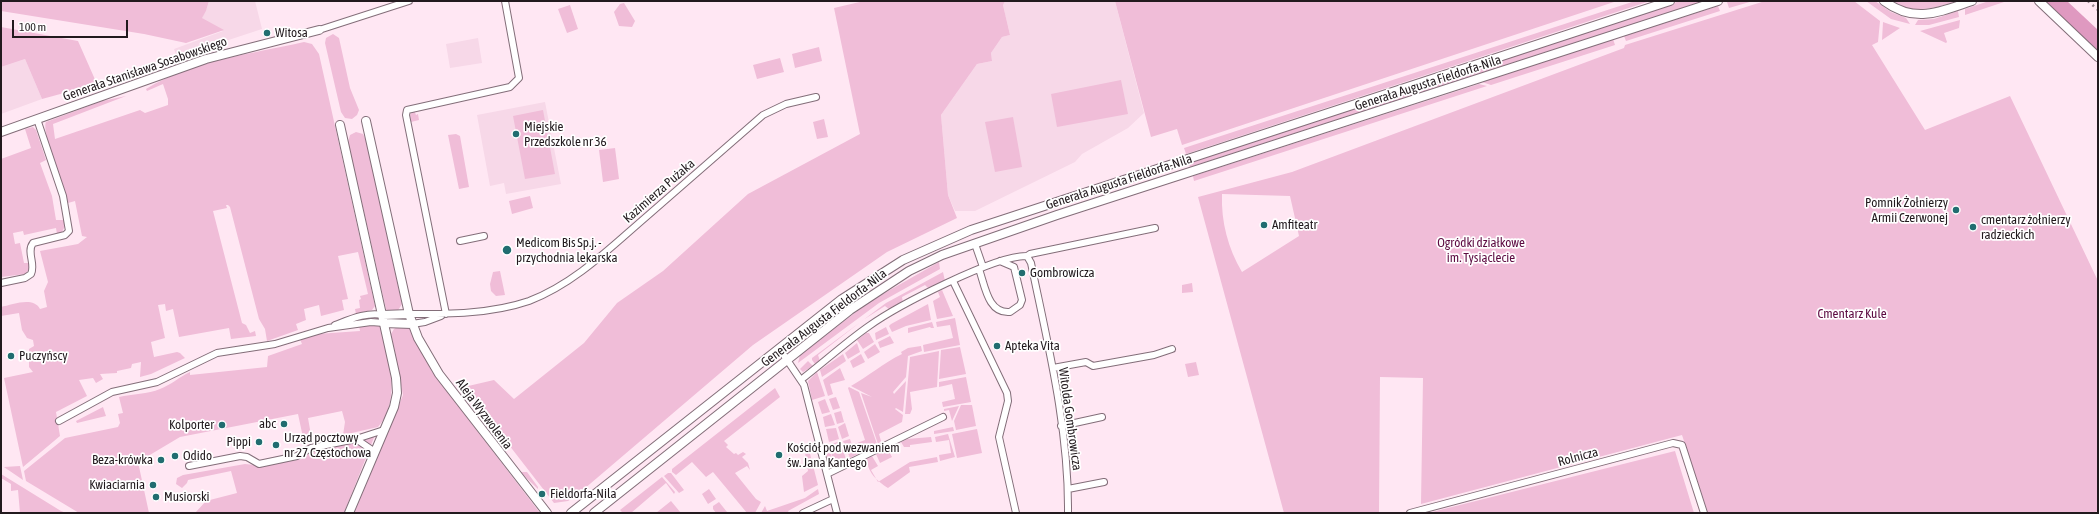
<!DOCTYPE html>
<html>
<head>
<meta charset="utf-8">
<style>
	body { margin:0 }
	#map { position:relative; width:2099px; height:514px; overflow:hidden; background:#ffe7f3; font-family:"Asap Condensed",sans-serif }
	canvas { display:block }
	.frame { position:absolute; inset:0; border:2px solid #221a1e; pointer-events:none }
	.scale { position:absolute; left:12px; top:20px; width:116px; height:18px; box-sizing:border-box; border:2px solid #221a1e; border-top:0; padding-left:5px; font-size:12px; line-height:14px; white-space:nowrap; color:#221a1e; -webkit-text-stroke:3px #fff; paint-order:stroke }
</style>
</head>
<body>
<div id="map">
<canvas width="2099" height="514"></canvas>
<div class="frame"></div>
<div class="scale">100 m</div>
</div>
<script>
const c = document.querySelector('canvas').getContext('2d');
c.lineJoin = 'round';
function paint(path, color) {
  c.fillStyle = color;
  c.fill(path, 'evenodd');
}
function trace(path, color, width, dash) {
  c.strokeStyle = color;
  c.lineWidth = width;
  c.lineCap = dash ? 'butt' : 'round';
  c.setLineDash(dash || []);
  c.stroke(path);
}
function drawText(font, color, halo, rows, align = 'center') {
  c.font = font + ' "Asap Condensed",sans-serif';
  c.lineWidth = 3.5;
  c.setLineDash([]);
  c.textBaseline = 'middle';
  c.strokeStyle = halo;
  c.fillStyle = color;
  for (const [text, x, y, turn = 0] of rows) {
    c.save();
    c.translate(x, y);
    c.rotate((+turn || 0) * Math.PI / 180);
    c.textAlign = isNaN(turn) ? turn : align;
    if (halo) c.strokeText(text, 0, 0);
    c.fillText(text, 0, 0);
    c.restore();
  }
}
paint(new Path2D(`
	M 209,1 L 255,1 L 262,29 L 177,57 L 174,49 L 223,31 L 201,18 L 206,11 Z
	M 1005,1 L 1115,1 L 1144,113 L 1128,128 L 1082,154 L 1075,162 L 975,211 L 955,211 L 948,195 L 941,115 L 977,64 L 992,61 L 991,53 L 1002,37 L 1010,35 L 1003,5 Z
	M 478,38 L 482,63 L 450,68 L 446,44 Z
	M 25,59 L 42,99 L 1,114 L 1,67 Z
	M 545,102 L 561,184 L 506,194 L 504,183 L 490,186 L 477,115 Z`), '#f7d8e8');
paint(new Path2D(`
	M 1,1 L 209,1 L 206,11 L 202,18 L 224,30 L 186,43 L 144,34 L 1,11 Z
	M 864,1 L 1005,1 L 1003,5 L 1010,35 L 1002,37 L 991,53 L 992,61 L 977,64 L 941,115 L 948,195 L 957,218 L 887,252 L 753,345 L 577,495 L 568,501 L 554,503 L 464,387 L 494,380 L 514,399 L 584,343 L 617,303 L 663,271 L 748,194 L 860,134 L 834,8 Z
	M 1115,1 L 1617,1 L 1182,145 L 1177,129 L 1151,137 Z
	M 1635,1 L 1650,1 L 1186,154 L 1184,148 Z
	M 1680,1 L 1704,1 L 1190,167 L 1188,162 Z
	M 1730,1 L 1753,1 L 1729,8 L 1727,2 Z
	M 1765,1 L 1854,1 L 1880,21 L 1878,42 L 1872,45 L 1925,130 L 2010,96 L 2098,281 L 2098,511 L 2092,513 L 1708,513 L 1682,435 L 1421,504 L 1423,378 L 1380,377 L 1379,513 L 1284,513 L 1198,197 L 1292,172 L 1624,48 L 1625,45 ZM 1222,194 L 1290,196 L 1299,236 L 1242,272 C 1228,248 1221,222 1222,194 Z
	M 1866,1 L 1875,1 L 1891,12 L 1906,18 L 1910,24 L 1891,19 Z
	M 1895,1 L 1957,1 C 1943,6 1905,17 1895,1 Z
	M 1989,1 L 2004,2 L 1965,15 L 1965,9 Z
	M 624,3 L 635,21 L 632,27 L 619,26 L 614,12 L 620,4 Z
	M 570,5 L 578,29 L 567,33 L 558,9 Z
	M 1718,6 L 1720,11 L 1626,41 L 1624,36 Z
	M 1958,11 L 1959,17 L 1929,25 L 1915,25 L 1918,20 L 1934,19 Z
	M 1960,20 L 1959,28 L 1944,33 L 1947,42 L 1946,43 L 1920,31 Z
	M 1883,22 L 1900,28 L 1882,40 Z
	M 1,27 L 78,41 L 97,84 L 42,99 L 25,59 L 1,67 Z
	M 333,34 L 339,38 L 350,88 L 359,110 L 357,115 L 352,119 L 345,118 L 341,112 L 325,43 L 326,38 Z
	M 1613,39 L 1615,45 L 1491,85 L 1482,82 Z
	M 304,42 L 312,44 L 319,54 L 375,306 L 372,310 L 356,314 L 355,309 L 360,308 L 359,300 L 361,299 L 360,296 L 368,294 L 358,252 L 338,256 L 348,299 L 342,300 L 344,310 L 321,316 L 319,305 L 304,309 L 306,320 L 296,324 L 298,330 L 267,341 L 265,329 L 259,319 L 230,207 L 228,205 L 226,205 L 227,208 L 213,211 L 242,323 L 246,325 L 250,333 L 255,331 L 256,336 L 231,339 L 229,328 L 179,337 L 173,309 L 166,311 L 165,304 L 158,305 L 165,338 L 151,342 L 154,357 L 177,352 L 180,353 L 185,358 L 151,374 L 140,377 L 141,362 L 132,364 L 131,368 L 117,371 L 117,373 L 100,374 L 103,379 L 96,383 L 93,378 L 79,380 L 87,396 L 56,412 L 60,436 L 23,467 L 4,378 L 33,372 L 29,367 L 29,349 L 34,346 L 33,340 L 27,338 L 22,330 L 19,313 L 1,316 L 1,307 C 12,305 33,296 40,309 L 47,307 L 44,291 L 48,282 L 40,251 L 78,244 L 87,237 L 82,236 L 75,201 L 68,203 C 64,189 41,131 46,122 L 102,101 L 126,96 L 53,124 L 55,139 L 140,110 L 145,113 L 168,105 L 168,99 L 163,84 L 147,91 L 146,89 C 193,60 252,54 304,42 Z
	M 819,47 L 822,61 L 795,68 L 792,54 Z
	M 780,58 L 784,72 L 757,79 L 753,65 Z
	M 1121,80 L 1128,114 L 1057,127 L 1051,94 Z
	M 1479,84 L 1487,86 L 1194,181 L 1193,176 Z
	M 414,110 L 416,115 L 418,114 L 419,120 L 411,122 L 410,115 Z
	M 543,110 L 555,174 L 525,179 L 513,116 Z
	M 1013,117 L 1022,167 L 995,172 L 985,122 Z
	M 824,119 L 828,137 L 817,139 L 813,122 Z
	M 33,127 L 36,130 L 46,160 L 40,163 L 52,196 L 56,220 L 64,220 L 65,226 L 62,232 L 57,234 L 56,228 L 24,235 L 23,231 L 13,233 L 15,244 L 20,243 L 24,263 L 29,263 L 30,268 L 25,274 L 1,277 L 1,159 L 31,148 L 25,129 Z
	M 356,132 L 363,134 L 366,140 L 402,304 L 397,312 L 387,311 L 386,309 L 348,142 L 350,135 Z
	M 456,134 L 460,136 L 469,187 L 459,189 L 448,135 Z
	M 615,148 L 619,179 L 603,182 L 599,150 Z
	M 530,196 L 533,208 L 512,214 L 509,201 Z
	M 939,262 L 940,269 L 879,303 L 798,363 L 800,355 L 869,302 Z
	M 500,271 L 505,295 L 496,296 L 491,291 L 490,284 L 493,272 Z
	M 943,272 L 945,281 L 929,289 L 925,285 L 902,297 L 903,303 L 890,310 L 885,306 L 863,320 L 818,355 L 820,361 L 815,364 L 812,360 L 812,358 L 886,303 Z
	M 1192,283 L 1193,292 L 1182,293 L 1182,285 Z
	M 942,290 L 953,316 L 937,319 L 933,301 L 940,297 L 938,292 Z
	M 928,304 L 931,320 L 906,326 L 892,332 L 889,326 L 891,324 Z
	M 375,315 L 377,316 C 386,348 404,399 378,427 L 343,435 L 345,422 L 342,411 L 308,418 L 312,441 L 304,442 L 298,414 L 180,437 L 138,462 L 149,513 L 79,513 L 26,481 L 24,471 L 65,438 L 118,427 L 120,423 L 118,414 L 123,413 L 119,397 C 132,394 148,394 160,389 C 171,385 179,377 190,372 L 190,375 L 267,367 L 268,356 L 302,344 L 300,339 L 317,334 L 360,331 L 358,320 Z
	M 955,318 L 960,345 L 924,352 L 923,345 L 953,338 L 950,325 L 937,327 L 936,322 Z
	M 932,322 L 934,328 L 931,328 L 930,327 L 908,333 L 908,328 Z
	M 399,326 L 409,327 L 432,372 L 540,513 L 354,513 L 403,395 L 391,334 L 394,329 Z
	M 886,327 L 889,334 L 876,340 L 875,333 Z
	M 866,333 L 869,333 L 874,342 L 863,349 L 857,340 Z
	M 890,336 L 894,343 L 880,348 L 878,342 Z
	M 857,343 L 860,352 L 848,359 L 845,353 Z
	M 875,344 L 880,352 L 868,359 L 864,352 Z
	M 921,346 L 922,351 L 908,356 L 906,377 L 893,392 L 894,394 L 906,381 L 903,412 L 896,408 L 895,409 L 903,415 L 902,422 L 879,434 L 881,441 L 878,444 L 861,393 L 872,397 L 851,386 C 869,376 883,363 902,354 L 901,352 L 908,348 Z
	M 960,347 L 966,374 L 939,379 L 941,350 Z
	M 939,351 L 937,387 L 910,392 L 912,409 L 910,414 L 905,414 L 910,357 Z
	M 843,354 L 846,361 L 822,377 L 820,370 Z
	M 861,354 L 865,362 L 853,368 L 850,361 Z
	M 808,361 L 813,366 L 803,372 L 800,369 Z
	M 1196,362 L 1199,375 L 1188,377 L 1185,364 Z
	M 840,368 L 845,380 L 830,384 L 833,394 L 828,396 L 823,380 Z
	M 817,372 L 825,396 L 812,400 L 808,381 Z
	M 966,377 L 971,402 L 943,407 L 942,402 L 955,399 L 952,384 L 939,387 L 939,382 Z
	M 849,387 L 859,392 L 877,444 L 850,458 L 843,441 L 850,439 L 852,445 L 865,440 L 848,388 Z
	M 775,388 L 780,397 L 724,441 L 728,445 L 726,447 L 734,454 L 736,453 L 738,455 L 743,452 L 746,454 L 742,457 L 748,463 L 750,470 L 747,466 L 735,473 L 756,499 L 761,502 L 755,513 L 747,513 L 713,472 L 706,477 L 692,462 L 676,475 L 672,472 L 672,469 Z
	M 836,397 L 840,408 L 833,410 L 829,399 Z
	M 825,399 L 830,412 L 822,414 L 818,402 Z
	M 961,405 L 972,405 L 976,426 L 956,430 L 954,421 Z
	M 959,406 L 952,421 L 949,410 L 944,411 L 944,409 Z
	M 103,407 L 106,416 L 77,423 L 76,421 Z
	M 841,411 L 844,422 L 837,424 L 834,413 Z
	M 831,414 L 835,425 L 825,427 L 823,417 Z
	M 845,423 L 849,436 L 842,439 L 838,427 Z
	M 953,427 L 954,431 L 934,434 L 934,431 Z
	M 836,428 L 839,439 L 829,442 L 826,429 Z
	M 977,429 L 982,453 L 957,458 L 952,434 Z
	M 948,434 L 955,457 L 940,461 L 939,455 L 951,453 L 949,440 L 936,442 L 935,437 Z
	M 375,435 L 344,513 L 195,513 L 206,501 L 237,493 L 231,471 L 188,480 L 187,483 L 182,488 L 176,484 L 177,478 L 183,475 L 245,464 L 265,466 L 302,459 L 314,450 L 353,443 Z
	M 931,437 L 932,442 L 910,445 L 910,447 L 904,447 L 901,442 L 907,439 Z
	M 840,441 L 846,459 L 835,466 L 829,445 Z
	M 808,446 L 818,485 L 804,492 L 802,476 L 808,471 L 804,447 Z
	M 887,448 L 892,457 L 880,463 L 876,454 Z
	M 1675,451 L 1694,513 L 1428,513 Z
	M 828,453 L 831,454 L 834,467 L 832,468 L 828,465 L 826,456 Z
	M 872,456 L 878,466 L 871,470 L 878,482 L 910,462 L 937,457 L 938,462 L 909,467 L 910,472 L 888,488 C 878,482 866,471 867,458 Z
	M 1,465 L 4,467 L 20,466 L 23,480 Z
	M 520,472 L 527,472 L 538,487 L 538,489 Z
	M 668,473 L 671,473 L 684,490 L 679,493 L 664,476 Z
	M 1,474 L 61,511 L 66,513 L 20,513 L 18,490 L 11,491 L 11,484 L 1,478 Z
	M 662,477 L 675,492 L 674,494 L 666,483 L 631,513 L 623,513 L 620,510 Z
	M 709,489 L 716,499 L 708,504 L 702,494 Z
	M 818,489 L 819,494 L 788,511 L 789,513 L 761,513 L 765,506 L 767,511 L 805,498 Z
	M 671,501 L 681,513 L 656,513 Z
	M 719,502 L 727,512 L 716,513 L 713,509 L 713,506 Z`), '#f0bdd8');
paint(new Path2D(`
	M 2045,1 L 2067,1 L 2098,30 L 2098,51 Z`), '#df99c0');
const minor = new Path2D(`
	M 319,30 L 409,1
	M 460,241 L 484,236
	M 975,244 L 983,267
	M 1027,256 L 1031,263 C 1048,345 1069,429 1068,513
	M 1027,256 L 1030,254 L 1155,228
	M 979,269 C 985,286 988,314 1010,312 L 1020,305 L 1022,300 L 1014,267 L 1000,261
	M 953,281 L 1007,393 L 1008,401 L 999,437 L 1016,513
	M 1,283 L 25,278 L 31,274 C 36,264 26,252 33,243 L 65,235 L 69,231 L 63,196 L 37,119
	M 409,314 C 448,314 491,314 529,301 C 574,284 610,248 646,217 C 685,183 724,149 763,115 L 786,104 L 816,97
	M 446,314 L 406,115 L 407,110 L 510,87 L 519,78 L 505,1
	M 412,324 L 425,322 L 441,316
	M 335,325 C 351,319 366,312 383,315
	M 779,348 L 804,385 L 837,513
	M 1053,368 L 1086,362 L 1093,366 L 1154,355 L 1172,349
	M 802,379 C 824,362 846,342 869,326 C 897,306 995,255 1027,256
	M 59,421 L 112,392 L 157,382 L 217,353 L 275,344 L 328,328 L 371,322 L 384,323
	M 1061,426 L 1102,417
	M 356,439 L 375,452
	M 189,466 L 240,456 L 247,457 L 259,464 L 297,456 L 311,448 L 356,439 L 384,430
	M 827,474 L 943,417
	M 1068,489 L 1104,482
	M 803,513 L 833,499
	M 1410,513 L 1673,443 L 1682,445 L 1704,513`);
const tertiary = new Path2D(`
	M 1884,1 C 1915,24 1939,12 1972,1
	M 2039,1 L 2098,57
	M 366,121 L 409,314 L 418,338 L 439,374 L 547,513
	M 340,125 L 396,378 L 397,393 L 394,407 L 349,513
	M 1,132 L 206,59 L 319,30
	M 383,315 L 409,314
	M 384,323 L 412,324
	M 571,513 L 842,299 L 903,260 L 971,230 L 1670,1
	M 594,513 L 850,310 L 909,271 L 942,255 L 1057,215 L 1718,1`);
trace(minor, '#836e79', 8);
trace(tertiary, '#836e79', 10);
trace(minor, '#fff', 6);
trace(tertiary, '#fff', 8);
trace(new Path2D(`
	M 2088,1 L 2098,10`), '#95858d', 2.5, [2, 4]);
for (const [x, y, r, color] of [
	[267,33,4,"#216d70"],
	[516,134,4,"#216d70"],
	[1956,210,4,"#216d70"],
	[1264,225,4,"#216d70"],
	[1973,227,4,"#216d70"],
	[507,250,5,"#216d70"],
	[1022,273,4,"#216d70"],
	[997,346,4,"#216d70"],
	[11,356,4,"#216d70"],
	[284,424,4,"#216d70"],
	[222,425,4,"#216d70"],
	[259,442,4,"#216d70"],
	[276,445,4,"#216d70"],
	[779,455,4,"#216d70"],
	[175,456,4,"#216d70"],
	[161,460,4,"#216d70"],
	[153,485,4,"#216d70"],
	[542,494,4,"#216d70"],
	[156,497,4,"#216d70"]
]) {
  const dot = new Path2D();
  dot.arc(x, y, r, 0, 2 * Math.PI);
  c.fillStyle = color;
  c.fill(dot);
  trace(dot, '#fff', 1.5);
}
drawText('13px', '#221a1e', '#fff', [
	["Witosa",275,33],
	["Miejskie",524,127],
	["Przedszkole nr 36",524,142],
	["Pomnik Żołnierzy",1948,203,"right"],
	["Armii Czerwonej",1948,218,"right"],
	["cmentarz żołnierzy",1981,220],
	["radzieckich",1981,235],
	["Amfiteatr",1272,225],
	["Medicom Bis Sp.j. -",516,243],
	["przychodnia lekarska",516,258],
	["Gombrowicza",1030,273],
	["Apteka Vita",1005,346],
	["Puczyńscy",19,356],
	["abc",276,424,"right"],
	["Kolporter",214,425,"right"],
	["Urząd pocztowy",284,438],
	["nr 27 Częstochowa",284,453],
	["Pippi",251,442,"right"],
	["Kościół pod wezwaniem",787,448],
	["św. Jana Kantego",787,463],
	["Odido",183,456],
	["Beza-krówka",153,460,"right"],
	["Kwiaciarnia",145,485,"right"],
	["Fieldorfa-Nila",550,494],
	["Musiorski",164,497]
], 'left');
drawText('13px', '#221a1e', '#fff', [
	["Generała Stanisława Sosabowskiego",145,69,-19],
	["Generała Augusta Fieldorfa-Nila",1428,83,-18],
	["Generała Augusta Fieldorfa-Nila",1119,182,-18],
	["Kazimierza Pużaka",659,191,-41],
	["Generała Augusta Fieldorfa-Nila",824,318,-37],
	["Aleja Wyzwolenia",484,414,53],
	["Witolda Gombrowicza",1070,419,82],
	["Rolnicza",1578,457,-15]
]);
drawText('13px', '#5d0b42', '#fff', [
	["Ogródki działkowe",1481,243],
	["im. Tysiąclecie",1481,258],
	["Cmentarz Kule",1852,314]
]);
</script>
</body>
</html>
